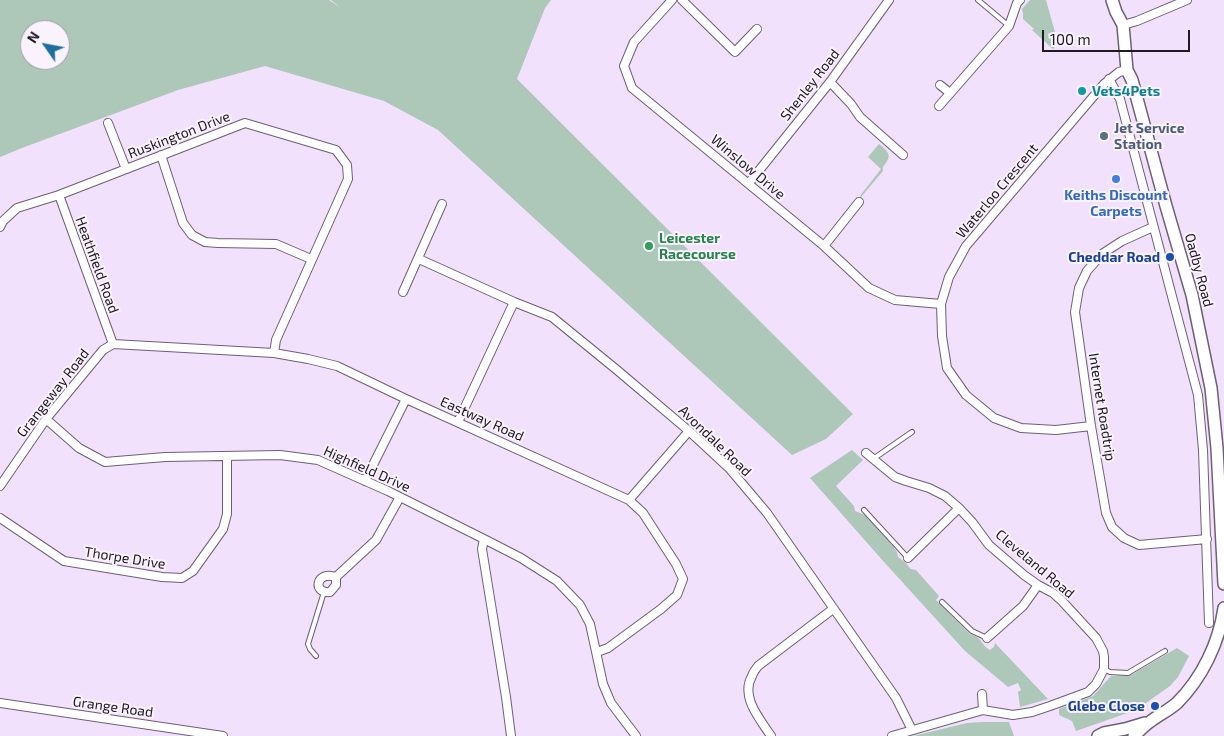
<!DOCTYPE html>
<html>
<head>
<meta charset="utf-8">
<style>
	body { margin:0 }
	#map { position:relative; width:1224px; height:736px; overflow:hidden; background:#f2e1fc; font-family:"Exo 2",sans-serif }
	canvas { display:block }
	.north { position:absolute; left:20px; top:20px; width:50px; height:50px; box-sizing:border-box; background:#faf2fd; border:1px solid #a29ba5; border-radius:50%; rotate:303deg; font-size:14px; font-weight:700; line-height:20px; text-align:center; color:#1f1922 }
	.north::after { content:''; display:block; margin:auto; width:18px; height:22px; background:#1b70a0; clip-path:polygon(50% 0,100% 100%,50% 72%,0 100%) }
	.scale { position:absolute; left:1042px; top:30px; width:148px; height:22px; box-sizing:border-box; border:2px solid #1f1922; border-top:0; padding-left:6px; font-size:15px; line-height:18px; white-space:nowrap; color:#1f1922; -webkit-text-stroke:4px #faf2fd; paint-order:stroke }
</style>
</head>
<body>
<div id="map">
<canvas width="1224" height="736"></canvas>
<div class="north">N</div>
<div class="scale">100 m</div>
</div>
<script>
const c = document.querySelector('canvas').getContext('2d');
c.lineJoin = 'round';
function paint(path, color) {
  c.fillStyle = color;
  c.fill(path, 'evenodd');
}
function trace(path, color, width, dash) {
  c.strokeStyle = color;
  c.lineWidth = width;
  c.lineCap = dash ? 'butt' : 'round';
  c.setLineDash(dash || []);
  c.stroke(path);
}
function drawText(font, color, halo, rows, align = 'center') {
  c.font = font + ' "Exo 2",sans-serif';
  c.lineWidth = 4;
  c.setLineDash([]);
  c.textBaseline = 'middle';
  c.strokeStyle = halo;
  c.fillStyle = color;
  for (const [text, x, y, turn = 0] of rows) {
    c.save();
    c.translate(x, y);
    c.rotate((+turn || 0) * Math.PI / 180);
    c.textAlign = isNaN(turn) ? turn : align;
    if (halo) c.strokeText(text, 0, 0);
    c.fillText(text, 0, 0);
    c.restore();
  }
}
paint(new Path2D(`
	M 0,0 L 329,0 L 341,8 L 331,0 L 551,0 L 545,8 L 517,79 L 853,414 L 826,439 L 792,455 L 438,130 L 384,101 L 265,66 L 178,90 L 22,148 L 0,157 ZM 30,30 L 60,30 L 60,60 L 30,60 Z
	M 1030,0 L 1046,0 L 1058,43 L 1053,49 L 1032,30 L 1034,29 L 1023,19 L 1023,14 L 1022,9 Z
	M 879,144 C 890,153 892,156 883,167 L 883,171 L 861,197 L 860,196 L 881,169 L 868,157 Z
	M 852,450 L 863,460 L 836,486 L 854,506 L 855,511 L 865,515 L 891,544 L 897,552 L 898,557 L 907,564 L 908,566 L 911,569 L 916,570 L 939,596 L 936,600 L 970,634 C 983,638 981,645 990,650 L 994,647 L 995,643 L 1048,699 L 1020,707 L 1018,692 L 1021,690 L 1018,683 L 1008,687 L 965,651 L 884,562 L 810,478 Z
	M 1177,648 L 1189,656 L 1178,677 L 1170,686 L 1136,710 L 1076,731 L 1072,721 L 1059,715 L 1059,709 L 1093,696 L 1111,676 L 1131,675 Z
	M 982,722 L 1009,722 L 1014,736 L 913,736 L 967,723 Z`), '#adc7b8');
const lane = new Path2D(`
	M 978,0 L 1009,26
	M 873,459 L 912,432
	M 864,510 L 908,558
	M 942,602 L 972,631 L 987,638
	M 316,656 L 310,649 L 308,644 L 324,592
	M 1104,669 L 1110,672 L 1128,673 L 1165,651`);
const street = new Path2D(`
	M 672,0 L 634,42 L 624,66 L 632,88 L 824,246 L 869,288 L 895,300 L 941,304
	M 682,0 L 735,52 L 757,29
	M 1123,25 L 1137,21 L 1187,0
	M 1109,79 L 1120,99 L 1198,395 L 1203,450 L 1209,623
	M 830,82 L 851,104 L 860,117 L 903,155
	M 940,85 L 950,93
	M 939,106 L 1009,26 L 1017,3 L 1020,0
	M 108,123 L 126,169
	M 161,155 L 183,223 L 192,235 L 205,242 L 218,243 L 276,244 L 311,259
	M 749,183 L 830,82 L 889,0
	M 59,195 L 113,344
	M 0,227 L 3,221 L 17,208 L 59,195 L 245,123 L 336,150 L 347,165 L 348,179 L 276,340 L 274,353
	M 1153,227 L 1122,241 L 1102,254 L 1087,271 L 1079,288 L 1075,312 L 1091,426 L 1106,513 L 1112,527 L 1124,538 L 1139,545 L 1207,539
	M 824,246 L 859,202
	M 419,259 L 514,302 L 552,317 L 617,370 L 689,431 L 729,468 L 767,513 L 896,698 L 912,730
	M 403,292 L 442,204
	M 113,344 L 274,353 L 308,359 L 337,366 L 406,399 L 629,500 L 643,513 L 676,564 L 683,579 L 677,595 L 661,609 L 608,648 L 597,652
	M 46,419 L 79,448 L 105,462 L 165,457 L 280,455 L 318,460 L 388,491 L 484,539 L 482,549 L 506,697 L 511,736
	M 458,422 L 514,302
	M 1091,426 L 1056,430 L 1021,428 L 994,418 L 966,395 L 947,368 L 942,336 L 941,304 L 949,277 L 966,246 L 1104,84 L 1119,72 L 1127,70
	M 866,453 L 895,477 L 906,481 L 929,488 L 945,496 L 959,508 L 972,522 L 989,545 L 1024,575 L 1038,585 L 1053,593 L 1062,601 L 1096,638 L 1103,651 L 1104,657 L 1104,669 L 1096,684 L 1088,692 L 1050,706 L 1032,712 L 1013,715 L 983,710 L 892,736
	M 365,481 L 406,399
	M 0,486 L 46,419 L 103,350 L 113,344
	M 629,500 L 689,431
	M 0,518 L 64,561 L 162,577 L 182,578 L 193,571 L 223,529 L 227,514 L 227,456
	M 484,539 L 521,558 L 557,581 L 580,605 L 590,624 L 603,684 L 611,703 L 636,736
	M 908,558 L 959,508
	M 336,577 L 336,585 L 330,592 C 312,594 316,570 336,577 L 376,540 L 400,497
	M 987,638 L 1023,606 L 1038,585
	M 982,694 L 983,710
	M 0,703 L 223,736
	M 771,736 C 760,719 740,697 752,676 C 753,672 756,669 758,666 L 833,609`);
const secondary = new Path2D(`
	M 1112,0 L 1116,12 L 1123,25 L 1127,70 L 1132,80 L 1166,206 L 1192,295 L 1211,388 L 1217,448 L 1224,584
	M 1098,736 L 1104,733 L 1125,729 L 1145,723
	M 1134,736 C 1139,731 1145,725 1151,721 C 1159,715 1169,710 1177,703 C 1202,678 1219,643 1224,608`);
trace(lane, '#6e5f76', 6);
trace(street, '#6e5f76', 10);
trace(secondary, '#6e5f76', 14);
trace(lane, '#fff', 4);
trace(street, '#fff', 8);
trace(secondary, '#fff', 11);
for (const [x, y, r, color] of [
	[1082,91,5,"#0f9aa8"],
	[1104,136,5,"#5c6f8a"],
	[1116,179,5,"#3f7fe0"],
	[649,246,5,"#2e9e5b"],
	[1170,257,5,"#1a4fb4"],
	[1155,706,5,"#1a4fb4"]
]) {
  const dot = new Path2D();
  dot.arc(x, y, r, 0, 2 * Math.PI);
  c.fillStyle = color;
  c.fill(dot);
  trace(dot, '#faf2fd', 2);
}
drawText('14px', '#1f1922', '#faf2fd', [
	["Shenley Road",810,85,-52],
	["Ruskington Drive",179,135,-21],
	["Winslow Drive",748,167,40],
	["Waterloo Crescent",997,191,-50],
	["Heathfield Road",97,265,70],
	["Oadby Road",1199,270,75],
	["Grangeway Road",53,393,-52],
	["Internet Roadtrip",1102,407,81],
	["Eastway Road",482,419,24],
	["Avondale Road",715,441,44],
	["Highfield Drive",367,469,24],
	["Thorpe Drive",125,558,9],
	["Cleveland Road",1035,564,40],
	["Grange Road",113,707,8]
]);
drawText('bold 14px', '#0d838f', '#faf2fd', [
	["Vets4Pets",1092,91]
], 'left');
drawText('bold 14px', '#4e5e75', '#faf2fd', [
	["Jet Service",1114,128],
	["Station",1114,144]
], 'left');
drawText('bold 14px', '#366cbe', '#faf2fd', [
	["Keiths Discount",1116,195],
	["Carpets",1116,211]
]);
drawText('bold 14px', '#27864d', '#faf2fd', [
	["Leicester",659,238],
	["Racecourse",659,254]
], 'left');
drawText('bold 14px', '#164399', '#faf2fd', [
	["Cheddar Road",1160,257],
	["Glebe Close",1145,706]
], 'right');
</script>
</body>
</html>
